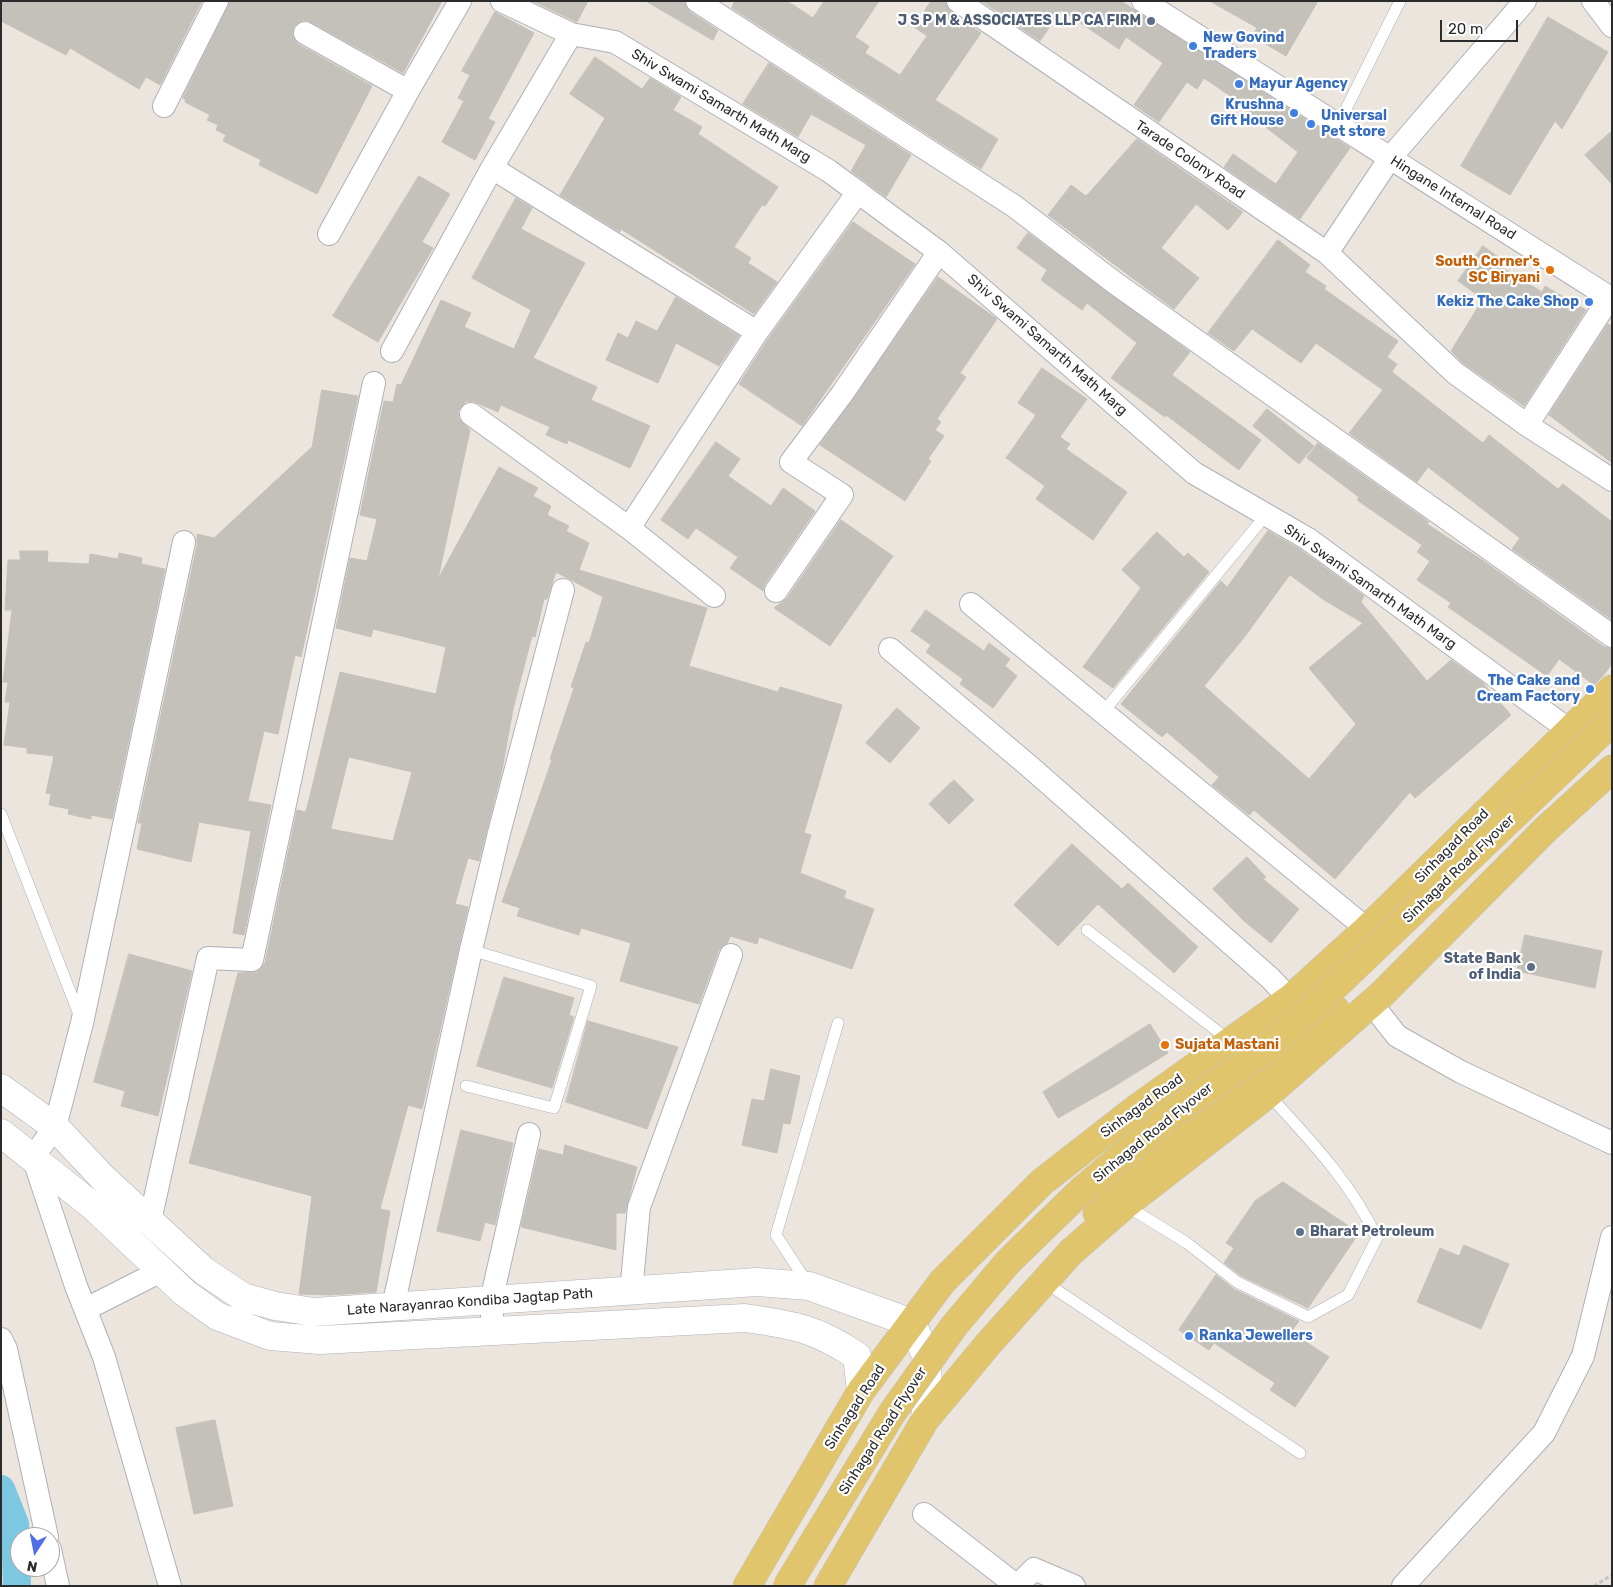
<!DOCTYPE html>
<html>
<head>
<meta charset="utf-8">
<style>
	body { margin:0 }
	#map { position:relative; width:1613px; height:1587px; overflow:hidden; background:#ebe5de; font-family:Rubik,sans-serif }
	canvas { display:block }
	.frame { position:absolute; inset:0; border:2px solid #2b2b2b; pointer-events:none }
	.north { position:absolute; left:10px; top:1527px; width:50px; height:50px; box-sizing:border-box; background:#fff; border:1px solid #aaa; border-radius:50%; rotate:191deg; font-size:14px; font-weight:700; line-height:20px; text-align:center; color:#2b2b2b }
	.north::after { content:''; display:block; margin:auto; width:18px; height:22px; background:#506ee6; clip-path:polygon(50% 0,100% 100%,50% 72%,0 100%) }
	.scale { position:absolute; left:1440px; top:20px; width:78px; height:22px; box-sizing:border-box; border:2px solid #2b2b2b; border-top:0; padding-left:6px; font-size:15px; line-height:18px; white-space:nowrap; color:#2b2b2b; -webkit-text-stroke:4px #fff; paint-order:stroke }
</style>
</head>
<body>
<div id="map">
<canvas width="1613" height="1587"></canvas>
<div class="frame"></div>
<div class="north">N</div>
<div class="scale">20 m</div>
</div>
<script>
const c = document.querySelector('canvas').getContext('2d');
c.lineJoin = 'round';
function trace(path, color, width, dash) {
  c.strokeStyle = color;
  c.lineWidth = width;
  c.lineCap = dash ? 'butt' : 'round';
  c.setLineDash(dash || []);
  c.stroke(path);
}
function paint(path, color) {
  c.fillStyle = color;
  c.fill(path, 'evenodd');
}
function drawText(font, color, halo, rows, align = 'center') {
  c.font = font + ' Rubik,sans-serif';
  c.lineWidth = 4.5;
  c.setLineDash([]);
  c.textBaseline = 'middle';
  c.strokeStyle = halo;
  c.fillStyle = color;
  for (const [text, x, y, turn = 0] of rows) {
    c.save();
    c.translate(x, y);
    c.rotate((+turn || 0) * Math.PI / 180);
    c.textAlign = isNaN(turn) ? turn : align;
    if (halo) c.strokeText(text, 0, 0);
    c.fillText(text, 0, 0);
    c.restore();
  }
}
trace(new Path2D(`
	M 1,1489 L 15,1524 L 17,1586`), '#7dc8e1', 28);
const building = new Path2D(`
	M 1,1 L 202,1 L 160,85 L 146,77 L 139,89 L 70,48 L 66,55 L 1,21 Z
	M 230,1 L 442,1 L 403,73 L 311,22 L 304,20 L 294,26 L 292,34 L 298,44 L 372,86 L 317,194 L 259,165 L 261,160 L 223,141 L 226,135 L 216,130 L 218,125 L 207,120 L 210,115 L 185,102 L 186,100 L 183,98 Z
	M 533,1 L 588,1 L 577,22 Z
	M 646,1 L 684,1 L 690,12 L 718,30 L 713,40 Z
	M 735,1 L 787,1 L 813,18 L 824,1 L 879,1 L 855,37 L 869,46 L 865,53 L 900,75 L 927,36 L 914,27 L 931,1 L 945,1 L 951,12 L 981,33 L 935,100 L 998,139 L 981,169 L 732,8 Z
	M 982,1 L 1121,1 L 1350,148 L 1300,219 L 1224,167 L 1233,154 L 1276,184 L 1298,152 L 1246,112 L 1249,109 L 1204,78 L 1197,89 L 1187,82 L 1159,122 L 1134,105 L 1163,63 L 1126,37 L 1119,49 L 1061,10 L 1040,41 Z
	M 1210,1 L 1318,1 L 1286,56 L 1252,36 L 1257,28 Z
	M 495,12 L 534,33 L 488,119 L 495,122 L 475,160 L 442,142 L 464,101 L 458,98 L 470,75 L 462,71 Z
	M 1548,17 L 1608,52 L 1562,129 L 1555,121 L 1510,195 L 1461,166 Z
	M 595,57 L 642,89 L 650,78 L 681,97 L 673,110 L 702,127 L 698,134 L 778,187 L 765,206 L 762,205 L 734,247 L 751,258 L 748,263 L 777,282 L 754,314 L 621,229 L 620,232 L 560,195 L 605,118 L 570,94 Z
	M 769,63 L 911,155 L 886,197 L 851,171 L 866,145 L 811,114 L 798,137 L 743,104 Z
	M 1612,131 L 1612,184 L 1585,155 Z
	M 1137,139 L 1243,212 L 1228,230 L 1196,204 L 1161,248 L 1199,278 L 1174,309 L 1048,215 L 1071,185 L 1086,196 Z
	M 419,176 L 450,194 L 422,242 L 433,248 L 378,342 L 333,316 Z
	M 516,198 L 532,208 L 521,229 L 585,263 L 533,358 L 597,387 L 591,400 L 650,426 L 630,468 L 568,440 L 567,444 L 546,435 L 550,427 L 501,405 L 498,412 L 473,401 L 465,402 L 458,412 L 459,419 L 470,430 L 438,579 L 499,467 L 538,488 L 533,496 L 551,506 L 547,515 L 569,526 L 566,531 L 589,543 L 579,570 L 707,608 L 689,666 L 778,692 L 780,687 L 842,705 L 804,833 L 811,835 L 800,873 L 846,891 L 844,898 L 874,909 L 852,969 L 759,937 L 757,944 L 730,936 L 728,942 L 719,950 L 699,1004 L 620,981 L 631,943 L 581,928 L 579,935 L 517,916 L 520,908 L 502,902 L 552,760 L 550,759 L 574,688 L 571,687 L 586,642 L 589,643 L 603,597 L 556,572 L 547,599 L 544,599 L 535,637 L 532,636 L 513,709 L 502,770 L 479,861 L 468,858 L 455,904 L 468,907 L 422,1109 L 408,1105 L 380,1209 L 390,1211 L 376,1292 L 330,1295 L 299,1294 L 312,1196 L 189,1163 L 238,973 L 257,972 L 265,963 L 297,810 L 306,812 L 340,672 L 436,694 L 446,647 L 373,629 L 371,637 L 336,628 L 350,558 L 367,561 L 377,519 L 360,515 L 384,401 L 393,402 L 397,384 L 401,385 L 441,300 L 471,313 L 464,327 L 514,349 L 531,310 L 472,278 ZM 349,757 L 412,772 L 393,841 L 331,829 Z
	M 853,222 L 915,264 L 802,426 L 739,384 L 768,339 Z
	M 1028,233 L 1190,352 L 1172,375 L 1261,440 L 1239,470 L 1166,415 L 1165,417 L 1111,378 L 1137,343 L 1087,303 L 1082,310 L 1041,280 L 1047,270 L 1017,248 Z
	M 1278,240 L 1310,265 L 1305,272 L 1326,286 L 1324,289 L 1398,341 L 1387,357 L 1397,364 L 1392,372 L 1483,443 L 1489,435 L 1558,489 L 1563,484 L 1612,522 L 1612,620 L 1512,549 L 1520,538 L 1428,467 L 1417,482 L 1349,433 L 1383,390 L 1316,343 L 1301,363 L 1252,329 L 1234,351 L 1208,333 Z
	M 1483,246 L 1505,262 L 1501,267 L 1542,292 L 1545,286 L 1586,310 L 1524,406 L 1463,363 L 1451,351 L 1483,299 L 1458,281 Z
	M 938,277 L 997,319 L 960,373 L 966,377 L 937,419 L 941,422 L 935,430 L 944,436 L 928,459 L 931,461 L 905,501 L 820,445 Z
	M 676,297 L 739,336 L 719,366 L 676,343 L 658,383 L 606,360 L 618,333 L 628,338 L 636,321 L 657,331 Z
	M 1608,324 L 1612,326 L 1612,463 L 1549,415 Z
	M 1042,368 L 1087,399 L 1060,437 L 1070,444 L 1066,449 L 1127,492 L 1093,540 L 1036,499 L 1045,486 L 1006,458 L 1036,415 L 1018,403 Z
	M 322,390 L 358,396 L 301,657 L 295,655 L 278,734 L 264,731 L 248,801 L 271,805 L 244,935 L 233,933 L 251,831 L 199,822 L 191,862 L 137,849 L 142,823 L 138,823 L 197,545 L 197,534 L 214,538 L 312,447 Z
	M 1267,409 L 1314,446 L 1299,464 L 1253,426 Z
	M 716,442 L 740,459 L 728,476 L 771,506 L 783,488 L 815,511 L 765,584 L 763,591 L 730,568 L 738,557 L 696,528 L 688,539 L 661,520 Z
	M 1318,443 L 1429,522 L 1427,524 L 1482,560 L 1604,647 L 1612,649 L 1612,664 L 1602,677 L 1594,685 L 1559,659 L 1547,676 L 1448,607 L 1451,603 L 1417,580 L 1430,561 L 1417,552 L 1422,545 L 1357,500 L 1359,497 L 1307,458 Z
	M 841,520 L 893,556 L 830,646 L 774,608 L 787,598 Z
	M 1268,531 L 1301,550 L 1364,596 L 1361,602 L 1427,681 L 1451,660 L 1482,682 L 1511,715 L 1415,798 L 1410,792 L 1335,879 L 1254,810 L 1249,815 L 1212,785 L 1219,777 L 1167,732 L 1162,737 L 1121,704 L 1221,581 L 1227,587 ZM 1290,575 L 1324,600 L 1363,623 L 1309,668 L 1356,724 L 1309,779 L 1204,686 L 1243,639 Z
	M 1157,532 L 1184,557 L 1188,553 L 1209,572 L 1113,688 L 1083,667 L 1141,588 L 1122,570 Z
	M 20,551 L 48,551 L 47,562 L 89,564 L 90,554 L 118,559 L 119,553 L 142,558 L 141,564 L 165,569 L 112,819 L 91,815 L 91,819 L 68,814 L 69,809 L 49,805 L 51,794 L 46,793 L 54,756 L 27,753 L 27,748 L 4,745 L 10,702 L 5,702 L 8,682 L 3,682 L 12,610 L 5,610 L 8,560 L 20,560 Z
	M 926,610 L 984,651 L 989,643 L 1010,659 L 1005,666 L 1017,676 L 993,708 L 960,684 L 963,679 L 926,652 L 931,645 L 911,631 Z
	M 897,708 L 920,728 L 890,763 L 866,743 Z
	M 954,780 L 974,800 L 949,824 L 929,804 Z
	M 1072,844 L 1122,889 L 1128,883 L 1198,947 L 1174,973 L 1098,904 L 1058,946 L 1014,905 Z
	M 1247,857 L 1266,877 L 1263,879 L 1299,909 L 1271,943 L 1244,921 L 1213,889 Z
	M 1525,935 L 1602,951 L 1595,988 L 1517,971 Z
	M 129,954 L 192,971 L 158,1116 L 121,1106 L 125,1091 L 94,1082 Z
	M 504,977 L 574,998 L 569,1015 L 574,1017 L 552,1088 L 477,1066 Z
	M 588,1021 L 678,1047 L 647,1129 L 566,1102 Z
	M 1150,1024 L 1168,1053 L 1113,1087 L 1058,1118 L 1043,1092 Z
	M 771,1069 L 800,1076 L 790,1124 L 783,1123 L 777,1153 L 742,1145 L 752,1099 L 764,1101 Z
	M 461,1130 L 513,1143 L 495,1225 L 485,1222 L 480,1241 L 437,1231 Z
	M 565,1145 L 637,1167 L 625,1213 L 616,1213 L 616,1250 L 521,1227 L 539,1149 L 563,1155 Z
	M 1283,1182 L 1359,1233 L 1308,1308 L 1241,1276 L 1224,1263 L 1234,1248 L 1226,1243 L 1255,1201 Z
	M 1464,1245 L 1509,1264 L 1481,1329 L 1417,1302 L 1440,1248 L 1459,1256 Z
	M 1216,1275 L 1234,1289 L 1299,1321 L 1291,1332 L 1329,1357 L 1295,1407 L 1270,1390 L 1275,1383 L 1214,1343 L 1209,1350 L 1179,1330 Z
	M 215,1420 L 233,1506 L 194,1514 L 176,1428 Z`);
paint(building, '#c4c0ba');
trace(building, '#c6c1b8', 1);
const service = new Path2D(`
	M 1338,125 L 1400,1
	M 1103,712 L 1266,515
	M 1,814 L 80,1017
	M 1087,930 L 1230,1041
	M 466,1086 L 554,1108 L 591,986 L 471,950
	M 1125,1205 L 1187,1243 L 1237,1282 L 1308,1317 L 1348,1295 L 1377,1238 C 1351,1182 1309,1139 1268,1094
	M 1043,1281 L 1300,1453
	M 808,1284 L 776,1235 L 838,1023`);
const minor = new Path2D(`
	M 502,1 L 571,34 L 615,42 L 829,171 L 939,252 L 1194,473 L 1308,539 L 1569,730
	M 697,1 L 1014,206 L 1115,283 L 1612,636
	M 958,1 L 1327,253 L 1390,158 L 1525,1
	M 1143,1 L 1612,299
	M 1593,1 L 1612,26
	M 305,33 L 408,91
	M 164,106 L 217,1
	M 492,168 L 757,332
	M 329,234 L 408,91 L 460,1
	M 1327,253 L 1455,373 L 1527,425 L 1612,480
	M 392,351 L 492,168 L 571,34
	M 471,414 L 629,528 L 714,596
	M 1527,425 L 1610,297
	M 629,528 L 757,332 L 858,192
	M 776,591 L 842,495 L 791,462 L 842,394 L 939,252
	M 971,604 L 1367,929
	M 890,649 L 1029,766 L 1270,978 L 1290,999
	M 1371,1003 L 1397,1036 L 1461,1072 L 1612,1143
	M 150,1221 L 208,958 L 252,960 L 374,383
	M 631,1292 L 639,1207 L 731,955
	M 393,1307 L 471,950 L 499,833 L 563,590
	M 86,1309 L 161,1271
	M 493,1331 L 491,1301 L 529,1134
	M 1,1339 L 6,1349 L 47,1537
	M 924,1514 L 1017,1586
	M 50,1549 L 58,1586
	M 170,1586 L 104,1357 L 76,1286 L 33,1157 L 55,1127 L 82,1023 L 184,542
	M 1017,1586 L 1034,1569 L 1074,1586
	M 1403,1586 L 1544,1433 L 1583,1356 L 1612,1237`);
const tertiary = new Path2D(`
	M 1,1088 L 55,1127 L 103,1178 L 204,1271 L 243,1297 L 275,1306 L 314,1312 L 757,1282 L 809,1286 L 912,1323 L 927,1358 L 928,1391 L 925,1420
	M 1,1133 L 94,1207 L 185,1293 L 217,1316 L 270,1336 L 320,1340 L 745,1318 C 794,1325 815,1328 857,1356 L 861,1391`);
const primary = new Path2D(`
	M 1097,1213 L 1105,1200 L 1140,1166 L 1336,1010
	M 747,1586 L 861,1391 L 942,1282 L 1042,1182 L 1137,1108 L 1290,999 L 1367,929 L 1612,689
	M 828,1586 L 925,1420 L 989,1343 L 1071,1252 L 1125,1205 L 1268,1094 L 1382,994 L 1546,829 L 1612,769`);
trace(service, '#afb0b9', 12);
trace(minor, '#afb0b9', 24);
trace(tertiary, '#afb0b9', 29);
trace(primary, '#c4c4c4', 29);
trace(new Path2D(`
	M 1594,1586 L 1612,1575`), '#c4c4c4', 3, [4, 2.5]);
trace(service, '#fff', 11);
trace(minor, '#fff', 22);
trace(tertiary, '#fff', 28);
trace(primary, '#e1c56d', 28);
const primaryBridge = new Path2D(`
	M 787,1586 L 892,1413 L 954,1326 L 1008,1262 L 1082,1190 L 1174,1112 L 1259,1054 L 1307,1013 L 1612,722`);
trace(primaryBridge, '#c4c4c4', 29, []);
trace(primaryBridge, '#e1c56d', 28);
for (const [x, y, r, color] of [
	[1151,21,5,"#5c6f8a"],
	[1193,46,5,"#3f7fe0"],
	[1239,84,5,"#3f7fe0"],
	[1294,113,5,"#3f7fe0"],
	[1311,124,5,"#3f7fe0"],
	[1550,270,5,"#e8710a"],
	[1589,302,5,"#3f7fe0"],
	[1590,689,5,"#3f7fe0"],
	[1531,967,5,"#5c6f8a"],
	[1165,1045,5,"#e8710a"],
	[1300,1232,5,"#5c6f8a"],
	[1189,1336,5,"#3f7fe0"]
]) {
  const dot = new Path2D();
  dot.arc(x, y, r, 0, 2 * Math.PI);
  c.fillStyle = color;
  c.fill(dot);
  trace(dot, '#fff', 2);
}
drawText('bold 14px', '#4e5e75', '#fff', [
	["J S P M & ASSOCIATES LLP CA FIRM",1141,21],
	["State Bank",1521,959],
	["of India",1521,975],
	["Bharat Petroleum",1310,1232,"left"]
], 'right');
drawText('bold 14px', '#366cbe', '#fff', [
	["New Govind",1203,38],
	["Traders",1203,54],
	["Mayur Agency",1249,84],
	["Krushna",1284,105,"right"],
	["Gift House",1284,121,"right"],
	["Universal",1321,116],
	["Pet store",1321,132],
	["Kekiz The Cake Shop",1579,302,"right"],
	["The Cake and",1580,681,"right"],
	["Cream Factory",1580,697,"right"],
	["Ranka Jewellers",1199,1336]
], 'left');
drawText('14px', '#2b2b2b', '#fff', [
	["Shiv Swami Samarth Math Marg",721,106,31],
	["Tarade Colony Road",1190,160,34],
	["Hingane Internal Road",1453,198,32],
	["Shiv Swami Samarth Math Marg",1047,345,41],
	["Shiv Swami Samarth Math Marg",1370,587,35],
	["Sinhagad Road",1452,846,-45],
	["Sinhagad Road Flyover",1459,869,-44],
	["Sinhagad Road",1142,1106,-36],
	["Sinhagad Road Flyover",1153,1133,-39],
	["Late Narayanrao Kondiba Jagtap Path",470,1302,-4],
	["Sinhagad Road",855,1407,-57],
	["Sinhagad Road Flyover",883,1431,-57]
]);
drawText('bold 14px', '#c56008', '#fff', [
	["South Corner's",1540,262],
	["SC Biryani",1540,278],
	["Sujata Mastani",1175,1045,"left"]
], 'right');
</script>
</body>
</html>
